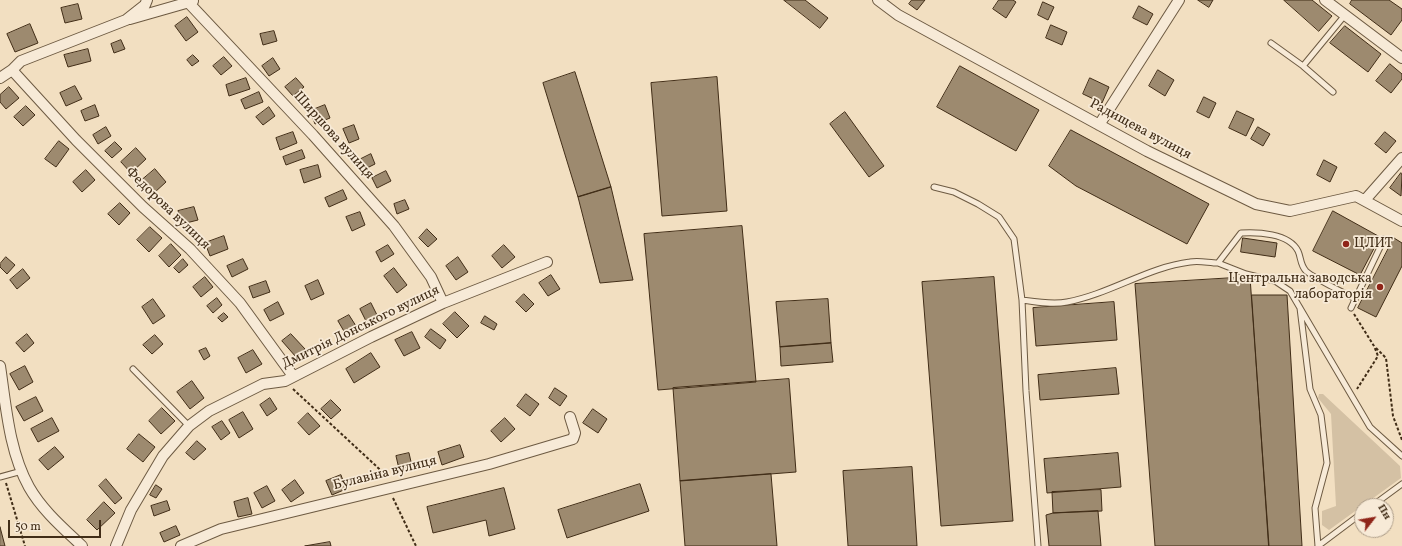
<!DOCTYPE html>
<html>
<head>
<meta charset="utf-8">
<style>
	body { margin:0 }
	#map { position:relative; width:1402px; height:546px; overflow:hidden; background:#f2dfc1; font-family:Vollkorn,serif }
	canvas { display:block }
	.north { position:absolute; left:1354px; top:498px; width:40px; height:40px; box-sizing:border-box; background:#f7ead7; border:1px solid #ae9e8a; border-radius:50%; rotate:59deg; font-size:11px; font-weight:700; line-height:16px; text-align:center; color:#412d17 }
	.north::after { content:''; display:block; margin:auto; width:14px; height:18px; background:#8f2418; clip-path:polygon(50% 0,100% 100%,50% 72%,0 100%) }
	.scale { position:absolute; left:8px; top:520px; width:93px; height:18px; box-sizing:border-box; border:2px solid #412d17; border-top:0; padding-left:5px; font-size:12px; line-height:14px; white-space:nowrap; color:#412d17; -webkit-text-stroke:3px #f7ead7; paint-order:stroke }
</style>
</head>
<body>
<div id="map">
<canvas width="1402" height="546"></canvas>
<div class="north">Пн</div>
<div class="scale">50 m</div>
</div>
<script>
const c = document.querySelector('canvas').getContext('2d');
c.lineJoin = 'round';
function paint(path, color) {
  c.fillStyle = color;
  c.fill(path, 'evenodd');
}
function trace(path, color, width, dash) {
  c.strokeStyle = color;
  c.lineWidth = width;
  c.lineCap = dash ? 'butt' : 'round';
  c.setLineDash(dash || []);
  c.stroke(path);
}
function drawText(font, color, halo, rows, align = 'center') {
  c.font = font + ' Vollkorn,serif';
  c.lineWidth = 3.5;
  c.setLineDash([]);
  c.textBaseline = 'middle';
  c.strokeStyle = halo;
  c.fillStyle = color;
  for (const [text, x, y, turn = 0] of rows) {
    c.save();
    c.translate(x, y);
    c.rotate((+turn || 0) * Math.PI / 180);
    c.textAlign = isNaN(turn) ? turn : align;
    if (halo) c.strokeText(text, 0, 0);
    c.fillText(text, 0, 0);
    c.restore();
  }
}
paint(new Path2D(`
	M 1319,394 L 1323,394 L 1400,466 L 1401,478 L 1329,530 L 1322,525 L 1322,511 L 1336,506 L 1331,414 L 1318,398 Z`), '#d4c1a4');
const building = new Path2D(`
	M 784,0 L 805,0 L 828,18 L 820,28 Z
	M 912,0 L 925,0 L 917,10 L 909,4 Z
	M 999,0 L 1013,0 L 1016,2 L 1006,18 L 993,9 Z
	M 1198,0 L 1213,0 L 1209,7 Z
	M 1284,0 L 1312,0 L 1332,16 L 1319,31 Z
	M 1352,0 L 1389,0 L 1402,9 L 1402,20 L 1391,35 L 1350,4 Z
	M 1043,2 L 1054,7 L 1048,20 L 1038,15 Z
	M 78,4 L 82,19 L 65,23 L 61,8 Z
	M 1139,6 L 1153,14 L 1147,25 L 1133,18 Z
	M 187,17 L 198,32 L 186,41 L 175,26 Z
	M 30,24 L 38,43 L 15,52 L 7,34 Z
	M 1051,25 L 1067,32 L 1062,45 L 1046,38 Z
	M 1345,26 L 1381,54 L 1368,72 L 1330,43 Z
	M 274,31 L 277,41 L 263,45 L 260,34 Z
	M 121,40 L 125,49 L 114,53 L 111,44 Z
	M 88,49 L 91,61 L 68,67 L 64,55 Z
	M 193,55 L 199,61 L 192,66 L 187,60 Z
	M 224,57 L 232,66 L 221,75 L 213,66 Z
	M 273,58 L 280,69 L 269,76 L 262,66 Z
	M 1390,64 L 1402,74 L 1402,79 L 1391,93 L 1376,81 Z
	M 960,66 L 1039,110 L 1016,151 L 937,107 Z
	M 1158,70 L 1174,80 L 1165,96 L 1149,86 Z
	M 575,72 L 611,187 L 578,197 L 543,83 Z
	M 717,77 L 727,211 L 662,216 L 651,83 Z
	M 246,78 L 250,89 L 229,96 L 226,85 Z
	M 296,78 L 304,87 L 293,96 L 285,87 Z
	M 1090,78 L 1109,87 L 1102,103 L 1083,94 Z
	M 75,86 L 82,99 L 66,106 L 60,93 Z
	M 9,87 L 19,98 L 6,109 L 0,102 L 0,95 Z
	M 259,92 L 263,102 L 245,109 L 241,100 Z
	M 1204,97 L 1216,103 L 1209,118 L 1197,112 Z
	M 95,105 L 99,116 L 85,121 L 81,111 Z
	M 325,105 L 330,118 L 315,124 L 310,111 Z
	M 26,106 L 35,115 L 23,126 L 14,117 Z
	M 269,107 L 275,116 L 263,125 L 256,117 Z
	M 1237,111 L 1254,119 L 1246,136 L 1229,128 Z
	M 845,112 L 884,166 L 869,177 L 830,124 Z
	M 354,125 L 359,139 L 349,143 L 343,129 Z
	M 106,127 L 111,136 L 98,144 L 93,135 Z
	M 1258,127 L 1270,134 L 1263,146 L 1251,139 Z
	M 1071,130 L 1209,204 L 1187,244 L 1076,186 L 1049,166 Z
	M 293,132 L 297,143 L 280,150 L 276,138 Z
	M 1385,132 L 1396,141 L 1386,153 L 1375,144 Z
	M 59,141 L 69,149 L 56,167 L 45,159 Z
	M 115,142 L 122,149 L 112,158 L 105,151 Z
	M 136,148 L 146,159 L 131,173 L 121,162 Z
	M 302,150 L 305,158 L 286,165 L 283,157 Z
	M 371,154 L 375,164 L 361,171 L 357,161 Z
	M 1324,160 L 1337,167 L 1330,182 L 1317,175 Z
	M 318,165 L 321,177 L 304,183 L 300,170 Z
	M 155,169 L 166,182 L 154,193 L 142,180 Z
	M 86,170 L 95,180 L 82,192 L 73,182 Z
	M 386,171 L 391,181 L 377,188 L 372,178 Z
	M 1401,173 L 1402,175 L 1401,196 L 1390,188 Z
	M 611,187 L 633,280 L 600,283 L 578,197 Z
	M 343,190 L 347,199 L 329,207 L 325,198 Z
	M 405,200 L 409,209 L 397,214 L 394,204 Z
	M 120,203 L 130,213 L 119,225 L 108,214 Z
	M 194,207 L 198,220 L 182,224 L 178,211 Z
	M 1333,211 L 1380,237 L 1360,275 L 1313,251 Z
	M 360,212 L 365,225 L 352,231 L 346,217 Z
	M 742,226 L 756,382 L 658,390 L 644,234 Z
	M 150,227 L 162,238 L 149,252 L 137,240 Z
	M 427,229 L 437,239 L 428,247 L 419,238 Z
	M 224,236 L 228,249 L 210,256 L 205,243 Z
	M 1243,238 L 1277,243 L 1275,257 L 1241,252 Z
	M 1394,238 L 1402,243 L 1402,266 L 1376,317 L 1358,308 Z
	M 171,244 L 181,255 L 169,267 L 159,256 Z
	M 388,245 L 394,254 L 381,262 L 376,252 Z
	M 504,245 L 515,257 L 502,268 L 492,256 Z
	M 6,257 L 15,265 L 7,274 L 0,267 L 0,264 Z
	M 458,257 L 468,272 L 456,280 L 446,266 Z
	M 183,259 L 188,265 L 179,273 L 174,268 Z
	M 243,259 L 248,269 L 232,277 L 227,266 Z
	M 394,268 L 407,285 L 397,293 L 384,276 Z
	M 23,269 L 30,278 L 17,289 L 10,280 Z
	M 551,275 L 560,289 L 548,296 L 539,283 Z
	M 205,277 L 213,287 L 201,297 L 193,287 Z
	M 994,277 L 1013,521 L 941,526 L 922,282 Z
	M 1250,277 L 1269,546 L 1155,546 L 1135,284 Z
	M 318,280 L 324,294 L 311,300 L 305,286 Z
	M 266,281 L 270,292 L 253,298 L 249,287 Z
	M 524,294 L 534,304 L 526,312 L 516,302 Z
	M 1252,295 L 1287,295 L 1302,546 L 1269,546 Z
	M 217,298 L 222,305 L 213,313 L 207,306 Z
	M 153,299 L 165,316 L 153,324 L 142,307 Z
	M 828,299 L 831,343 L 780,347 L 776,302 Z
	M 278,302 L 284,314 L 270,321 L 264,310 Z
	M 1114,302 L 1117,340 L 1036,346 L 1033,308 Z
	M 371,303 L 378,317 L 367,323 L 360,309 Z
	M 455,312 L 469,326 L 457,338 L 443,324 Z
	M 224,313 L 228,317 L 222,322 L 218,318 Z
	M 349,315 L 356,326 L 345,333 L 338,321 Z
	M 485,316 L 497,324 L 494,330 L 481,323 Z
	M 431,329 L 446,340 L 440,349 L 425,337 Z
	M 412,332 L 420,348 L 404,356 L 395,340 Z
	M 27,334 L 34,343 L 24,352 L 16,343 Z
	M 291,334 L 305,349 L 296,357 L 282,341 Z
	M 155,335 L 163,344 L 152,354 L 143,345 Z
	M 831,343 L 833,362 L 781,366 L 780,347 Z
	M 206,348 L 210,356 L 204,360 L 199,351 Z
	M 253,350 L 262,364 L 246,373 L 238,358 Z
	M 371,353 L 380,367 L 354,383 L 346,369 Z
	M 25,366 L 33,382 L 19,390 L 10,374 Z
	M 1116,368 L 1119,394 L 1040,400 L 1038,375 Z
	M 789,379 L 796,472 L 680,481 L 673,388 Z
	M 192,381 L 204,398 L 190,409 L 177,392 Z
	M 555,388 L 567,396 L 560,406 L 549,398 Z
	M 526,394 L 539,404 L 530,416 L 517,406 Z
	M 36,397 L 43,411 L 24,421 L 16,407 Z
	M 270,398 L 277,409 L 267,416 L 260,405 Z
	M 331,400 L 341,410 L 331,419 L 321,409 Z
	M 162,408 L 175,421 L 161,434 L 149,421 Z
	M 593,409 L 607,419 L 598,433 L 583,423 Z
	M 243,412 L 253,429 L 239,438 L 229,420 Z
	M 308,413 L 320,426 L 309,435 L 298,423 Z
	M 52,418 L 59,431 L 38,442 L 31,429 Z
	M 505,418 L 515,429 L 501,442 L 491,431 Z
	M 222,421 L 230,433 L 221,440 L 212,427 Z
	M 139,434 L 155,447 L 143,462 L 127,449 Z
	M 197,441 L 206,449 L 194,460 L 186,453 Z
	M 460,445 L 464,457 L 442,465 L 438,452 Z
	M 55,447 L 64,457 L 48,470 L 39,460 Z
	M 409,453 L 412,466 L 399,469 L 396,456 Z
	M 1118,453 L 1121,487 L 1047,493 L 1044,459 Z
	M 912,467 L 917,546 L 848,546 L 843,471 Z
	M 771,474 L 777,546 L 685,546 L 680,481 Z
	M 341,475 L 346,489 L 332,495 L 326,481 Z
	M 106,479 L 122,498 L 115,504 L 99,486 Z
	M 295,480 L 304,493 L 291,502 L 282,490 Z
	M 640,484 L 649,511 L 567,538 L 558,510 Z
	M 156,485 L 162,489 L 156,498 L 150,495 Z
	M 267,486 L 275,501 L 262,508 L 254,493 Z
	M 504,488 L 515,529 L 489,536 L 486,520 L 433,533 L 427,507 Z
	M 1101,490 L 1102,511 L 1053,513 L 1052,492 Z
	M 248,498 L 252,514 L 238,517 L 234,502 Z
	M 167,501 L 170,510 L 154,516 L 151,506 Z
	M 104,502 L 115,513 L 97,530 L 87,520 Z
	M 1098,511 L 1101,546 L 1049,546 L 1046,515 L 1053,513 Z
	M 176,526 L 180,535 L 164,542 L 160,533 Z
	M 0,527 L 5,546 L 0,546 Z
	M 330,542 L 331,546 L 305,546 Z`);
paint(building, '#9d8a6f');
trace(building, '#412d17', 1);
const service = new Path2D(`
	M 1271,43 L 1303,66 L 1333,92
	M 1303,66 L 1345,15
	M 934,187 L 954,192 L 978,204 L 999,217 L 1014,239 L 1022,300 L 1026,391 L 1038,546
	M 1355,299 C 1343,292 1315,279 1306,271 C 1300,265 1301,257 1298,251 C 1289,233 1257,232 1241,233 L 1218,263 L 1246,274 L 1275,281 L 1290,291 L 1370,427 L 1402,456
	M 1022,300 C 1036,302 1053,305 1067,302 C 1110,294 1148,267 1190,262 C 1199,260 1209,263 1218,263
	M 1300,308 L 1310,389 L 1321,415 L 1327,463 L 1315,508 L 1318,546
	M 1351,308 L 1384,239
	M 133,369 L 189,426
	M 0,477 L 22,471
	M 1372,506 L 1402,484
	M 1318,546 L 1362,513`);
const minor = new Path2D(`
	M 186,0 L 313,135 L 394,226 L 431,277 L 443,303
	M 878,0 L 898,15 L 1147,151 L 1256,204 L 1290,211 L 1356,196 L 1402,221
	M 1325,0 L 1402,58
	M 130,19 L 193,1
	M 12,70 L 76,140 L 143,207 L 190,249 L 240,303 L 293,376
	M 0,78 L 12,70 L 21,61 L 126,20 L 145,5 L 147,0
	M 1099,125 L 1179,0
	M 1365,200 L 1402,158
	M 0,366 C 6,406 9,451 29,487 C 42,510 63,528 82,546
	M 116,546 L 131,510 L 163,456 L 189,426 L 209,411 L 263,384 L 285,381 L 371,337 L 443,303 L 547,262
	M 181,546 L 221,529 L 489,464 L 573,439 L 575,433 L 570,417`);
trace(service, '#6d5a42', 7);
trace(minor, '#6d5a42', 12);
trace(new Path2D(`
	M 1354,314 L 1374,346 L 1378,356 L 1357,389
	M 1376,348 L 1386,358 L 1393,416 L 1402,440
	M 293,389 L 388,477
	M 6,483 L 25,546
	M 393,498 L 416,546`), '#412d17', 2, [3, 2]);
trace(service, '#f7ead7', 5);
trace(minor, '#f7ead7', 10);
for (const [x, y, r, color] of [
	[1346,244,4,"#8f2418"],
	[1380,287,4,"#8f2418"]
]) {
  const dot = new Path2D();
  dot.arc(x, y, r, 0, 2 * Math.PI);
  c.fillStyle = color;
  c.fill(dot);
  trace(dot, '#f7ead7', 1.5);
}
drawText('14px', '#412d17', '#f7ead7', [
	["Радищева вулиця",1140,130,28],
	["Ширшова вулиця",333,136,48],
	["Федорова вулиця",167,209,44],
	["Дмитрія Донського вулиця",361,328,-26],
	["Булавіна вулиця",385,474,-14]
]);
drawText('14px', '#412d17', '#f7ead7', [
	["ЦЛИТ",1354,244],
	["Центральна заводська",1372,279,"right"],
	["лабораторія",1372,295,"right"]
], 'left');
</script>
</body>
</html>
